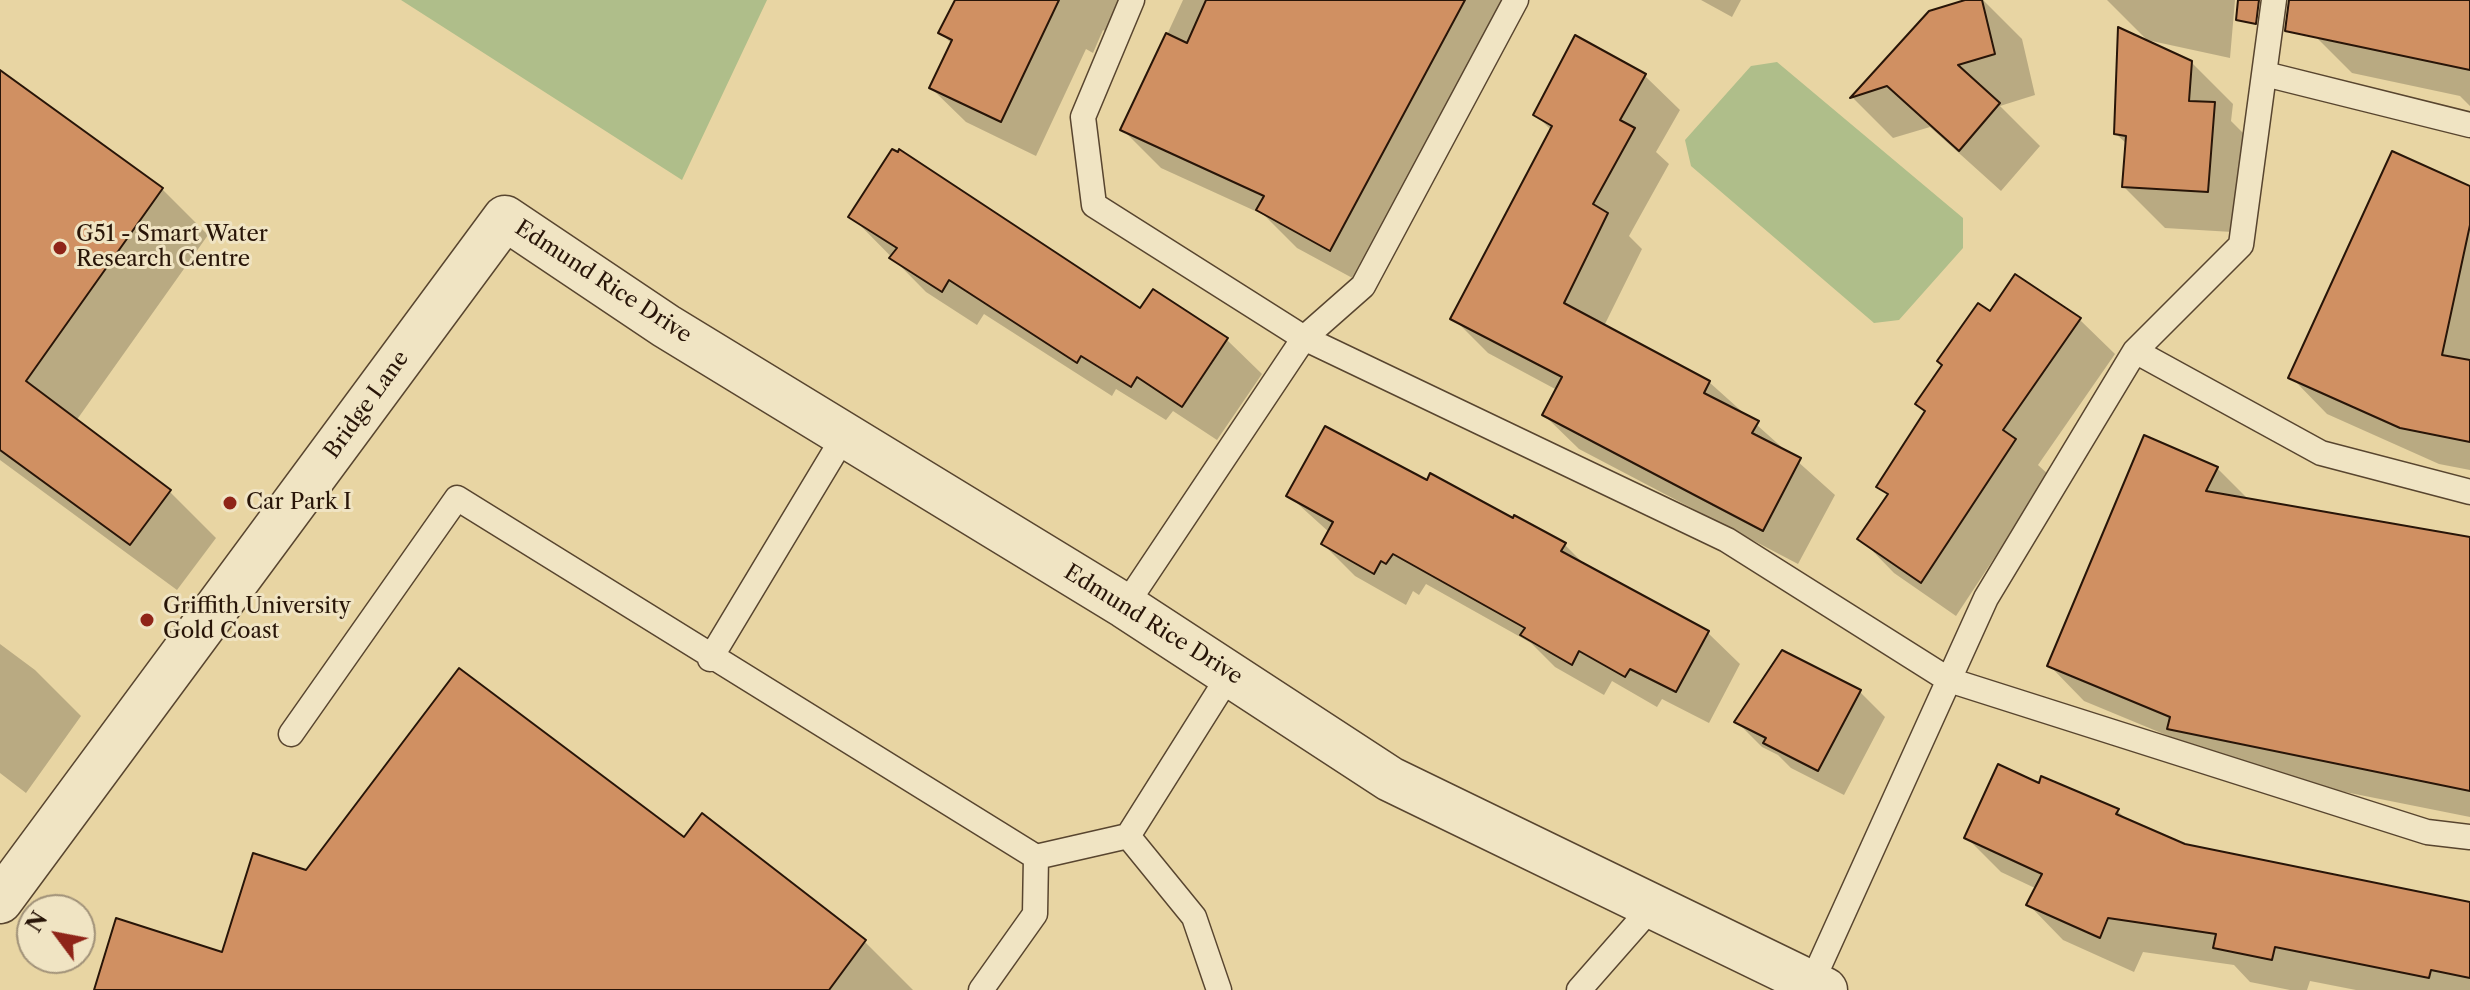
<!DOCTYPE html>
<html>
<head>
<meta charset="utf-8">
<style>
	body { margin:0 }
	#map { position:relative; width:2470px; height:990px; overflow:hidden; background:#e8d5a3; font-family:"Libre Caslon Text",serif }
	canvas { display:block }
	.north { position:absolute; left:16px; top:894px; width:80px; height:80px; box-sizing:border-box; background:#f0e4c3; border:2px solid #a09178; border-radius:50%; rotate:302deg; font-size:22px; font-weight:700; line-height:32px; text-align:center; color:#281508 }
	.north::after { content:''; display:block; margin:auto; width:28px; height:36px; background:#8f2418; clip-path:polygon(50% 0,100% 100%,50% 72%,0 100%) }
</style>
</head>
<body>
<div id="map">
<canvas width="2470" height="990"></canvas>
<div class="north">N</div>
</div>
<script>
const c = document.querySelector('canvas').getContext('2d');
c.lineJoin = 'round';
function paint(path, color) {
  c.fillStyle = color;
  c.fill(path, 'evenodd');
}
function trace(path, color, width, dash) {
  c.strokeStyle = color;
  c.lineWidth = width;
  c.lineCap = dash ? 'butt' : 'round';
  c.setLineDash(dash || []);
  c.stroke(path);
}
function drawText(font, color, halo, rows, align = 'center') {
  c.font = font + ' "Libre Caslon Text",serif';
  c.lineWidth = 6;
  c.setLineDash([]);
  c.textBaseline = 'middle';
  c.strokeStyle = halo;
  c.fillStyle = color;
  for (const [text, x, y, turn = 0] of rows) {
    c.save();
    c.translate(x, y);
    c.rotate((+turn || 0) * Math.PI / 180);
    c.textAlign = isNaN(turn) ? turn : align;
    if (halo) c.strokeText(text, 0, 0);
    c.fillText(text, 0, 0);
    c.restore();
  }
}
paint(new Path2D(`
	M 401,0 L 767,0 L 682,180 Z
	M 1777,62 L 1963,218 L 1963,248 L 1899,320 L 1874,323 L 1691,166 L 1685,140 L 1751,66 Z`), '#afbe8a');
paint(new Path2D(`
	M 957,0 L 1128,0 L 1111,34 L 1103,30 L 1093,53 L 1086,49 L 1036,156 L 966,122 L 931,88 L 952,44 L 940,32 Z
	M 1183,0 L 1522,0 L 1369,287 L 1297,248 L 1264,215 L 1161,168 L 1123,130 Z
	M 1701,0 L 1741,0 L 1732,17 Z
	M 1972,0 L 1983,0 L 2022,39 L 2035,95 L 2000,106 L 2040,146 L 2001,191 L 1930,127 L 1893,138 L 1853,98 L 1930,13 Z
	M 2107,0 L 2235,0 L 2230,58 L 2147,40 Z
	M 2323,0 L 2470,0 L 2470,106 L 2460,96 L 2352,73 L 2315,36 Z
	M 1576,38 L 1645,76 L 1680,110 L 1656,152 L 1669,164 L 1629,236 L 1642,249 L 1604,326 L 1709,382 L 1835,495 L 1798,564 L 1579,449 L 1544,415 L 1557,390 L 1488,353 L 1453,318 L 1552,131 L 1535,114 Z
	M 2191,62 L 2233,104 L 2231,121 L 2255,145 L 2249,233 L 2165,228 L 2124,187 L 2127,144 L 2116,134 Z
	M 0,72 L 162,189 L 208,235 L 76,421 L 170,492 L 216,538 L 177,590 L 0,460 Z
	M 2470,188 L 2470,470 L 2439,464 L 2327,414 L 2291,377 Z
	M 851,216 L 1140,311 L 1153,292 L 1227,340 L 1262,374 L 1217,440 L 1173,411 L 1166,420 L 1116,389 L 1112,396 L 984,314 L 977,325 L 926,292 Z
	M 2015,277 L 2080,320 L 2115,354 L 2038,465 L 2049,475 L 1956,616 L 1894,573 L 1860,538 L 1888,496 L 1879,486 Z
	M 2217,468 L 2249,500 L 2470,539 L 2470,817 L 2205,764 L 2183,742 L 2084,701 L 2049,665 Z
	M 1428,482 L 1565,545 L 1587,567 L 1708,633 L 1740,664 L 1709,723 L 1662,699 L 1657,707 L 1612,681 L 1604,695 L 1555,667 L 1531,643 L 1426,584 L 1419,595 L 1413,591 L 1406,605 L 1355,576 L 1323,544 L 1330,533 L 1288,495 Z
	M 0,644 L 35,670 L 81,716 L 26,793 L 0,773 Z
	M 1860,692 L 1885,717 L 1844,795 L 1791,768 L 1778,755 L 1762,747 L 1736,721 Z
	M 2040,785 L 2118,811 L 2129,822 L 2184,846 L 2470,904 L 2470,990 L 2356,990 L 2310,981 L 2307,990 L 2290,990 L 2250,982 L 2234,965 L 2143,952 L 2134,972 L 2063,940 L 2029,905 L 2037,889 L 2001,872 L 1967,838 Z
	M 703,816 L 865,942 L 913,990 L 97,990 L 223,955 L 307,873 L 685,840 Z`), '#0003');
const building = new Path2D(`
	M 955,0 L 1059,0 L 1001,122 L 929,88 L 952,40 L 938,33 Z
	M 1206,0 L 1465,0 L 1330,251 L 1256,210 L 1264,196 L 1120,130 L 1166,33 L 1187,43 Z
	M 1965,0 L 1982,0 L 1995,54 L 1958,65 L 2000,103 L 1959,151 L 1887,86 L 1850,98 L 1929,11 Z
	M 2238,0 L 2259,0 L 2256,24 L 2236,20 Z
	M 2289,0 L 2470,0 L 2470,70 L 2285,31 Z
	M 2118,27 L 2192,61 L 2189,101 L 2215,102 L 2208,192 L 2122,187 L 2126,136 L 2114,134 Z
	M 1575,35 L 1646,74 L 1620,120 L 1635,128 L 1593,204 L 1608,213 L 1564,303 L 1710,381 L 1704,393 L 1759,421 L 1752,433 L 1801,458 L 1763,531 L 1542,415 L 1562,377 L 1450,319 L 1552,126 L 1533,115 Z
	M 0,70 L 163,188 L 26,381 L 171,490 L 130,545 L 0,450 Z
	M 892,149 L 898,152 L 899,149 L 1140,308 L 1153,289 L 1228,338 L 1182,407 L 1137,377 L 1131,387 L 1081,356 L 1077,363 L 949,280 L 942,292 L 889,258 L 897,248 L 848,217 Z
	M 2392,151 L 2470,186 L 2470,225 L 2442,355 L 2470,360 L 2470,442 L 2400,428 L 2288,378 Z
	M 2015,274 L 2081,318 L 2003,430 L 2016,439 L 1921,583 L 1857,539 L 1888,494 L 1876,487 L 1925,411 L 1915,404 L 1942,365 L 1937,361 L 1978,303 L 1990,311 Z
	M 1325,426 L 1427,480 L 1430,473 L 1513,518 L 1514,515 L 1566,543 L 1561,551 L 1709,631 L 1676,692 L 1630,669 L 1625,677 L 1579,651 L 1572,665 L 1520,635 L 1525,628 L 1393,554 L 1386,564 L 1381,561 L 1374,574 L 1321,544 L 1333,522 L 1286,496 Z
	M 2144,435 L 2218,467 L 2206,491 L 2470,537 L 2470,791 L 2167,729 L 2170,717 L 2047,666 Z
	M 1782,650 L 1861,690 L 1818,771 L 1763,743 L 1766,738 L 1734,722 Z
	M 459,668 L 684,837 L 702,813 L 866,940 L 829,990 L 94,990 L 116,918 L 222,952 L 253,853 L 306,870 Z
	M 1998,764 L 2039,783 L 2041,776 L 2119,809 L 2116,814 L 2185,844 L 2470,902 L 2470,978 L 2431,970 L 2429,978 L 2275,947 L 2272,960 L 2213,948 L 2216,934 L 2108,918 L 2100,938 L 2026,905 L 2042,874 L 1964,838 Z`);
paint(building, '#d09062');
trace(building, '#281508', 2);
const lane = new Path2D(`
	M 1132,0 L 1083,117 L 1094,205 L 1304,338 L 1727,540 L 1949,680 L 2427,832 L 2470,837
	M 2265,74 L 2470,125
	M 2135,351 L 2321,453 L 2470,492
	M 1125,606 L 1304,338 L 1363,286 L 1516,0
	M 710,659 L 846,433
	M 291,734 L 457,498 L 1036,857 L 1128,836 L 1230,674
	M 1128,836 L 1194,917 L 1219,990
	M 1811,984 L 1986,598 L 2135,351 L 2241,245 L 2274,0
	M 981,990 L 1035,914 L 1036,857
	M 1579,990 L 1651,908`);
const street = new Path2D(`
	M 0,901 L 505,218 L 666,326 L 1125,606 L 1390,779 L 1825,990`);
trace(lane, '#58452f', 27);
trace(street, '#58452f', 47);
trace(lane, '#f0e4c3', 24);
trace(street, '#f0e4c3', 44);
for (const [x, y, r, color] of [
	[60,248,8,"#8f2418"],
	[230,503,8,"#8f2418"],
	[147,620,8,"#8f2418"]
]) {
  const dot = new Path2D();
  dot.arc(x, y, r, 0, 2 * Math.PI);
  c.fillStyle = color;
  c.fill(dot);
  trace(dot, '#f0e4c3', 3);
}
drawText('22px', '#281508', '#f0e4c3', [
	["G51 - Smart Water",76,235],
	["Research Centre",76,260],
	["Car Park I",246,503],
	["Griffith University",163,607],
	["Gold Coast",163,632]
], 'left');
drawText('22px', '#281508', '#f0e4c3', [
	["Edmund Rice Drive",603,282,33],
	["Bridge Lane",367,405,-54],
	["Edmund Rice Drive",1153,625,32]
]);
</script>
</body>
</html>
